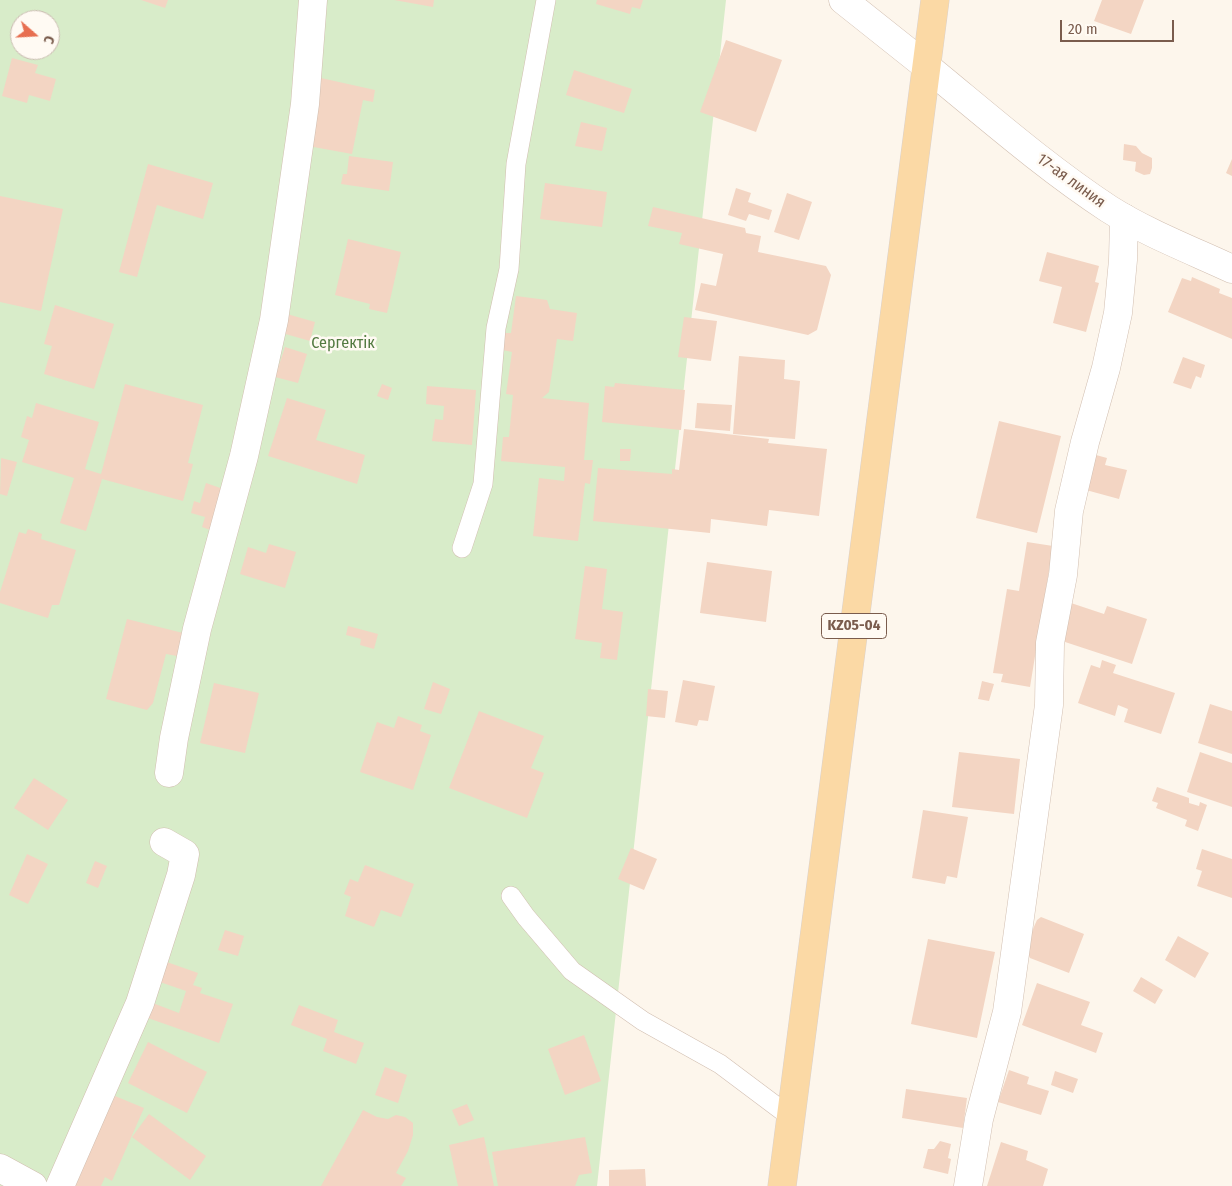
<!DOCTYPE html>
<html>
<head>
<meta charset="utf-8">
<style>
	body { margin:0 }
	#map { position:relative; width:1232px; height:1186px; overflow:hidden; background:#fdf6ec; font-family:"Fira Sans Condensed",sans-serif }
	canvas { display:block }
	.north { position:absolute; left:10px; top:10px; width:50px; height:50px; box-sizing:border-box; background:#fffaf3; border:1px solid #cabbb1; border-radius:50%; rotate:109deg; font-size:14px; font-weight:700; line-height:20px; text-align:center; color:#7a5c4d }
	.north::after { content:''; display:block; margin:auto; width:18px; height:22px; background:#e76f51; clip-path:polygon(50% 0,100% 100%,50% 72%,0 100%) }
	.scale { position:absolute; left:1060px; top:20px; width:114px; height:22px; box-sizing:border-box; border:2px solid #7a5c4d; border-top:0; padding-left:6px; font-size:15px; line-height:18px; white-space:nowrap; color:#7a5c4d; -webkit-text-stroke:4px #fffaf3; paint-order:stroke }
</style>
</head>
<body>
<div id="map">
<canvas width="1232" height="1186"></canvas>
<div class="north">С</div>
<div class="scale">20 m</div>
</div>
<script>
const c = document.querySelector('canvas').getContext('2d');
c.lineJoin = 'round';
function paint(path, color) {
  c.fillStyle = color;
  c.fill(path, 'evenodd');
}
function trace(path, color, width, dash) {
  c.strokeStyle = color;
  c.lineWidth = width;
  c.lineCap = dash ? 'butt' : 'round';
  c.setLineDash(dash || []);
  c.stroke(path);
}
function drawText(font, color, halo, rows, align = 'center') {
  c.font = font + ' "Fira Sans Condensed",sans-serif';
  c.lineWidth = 5;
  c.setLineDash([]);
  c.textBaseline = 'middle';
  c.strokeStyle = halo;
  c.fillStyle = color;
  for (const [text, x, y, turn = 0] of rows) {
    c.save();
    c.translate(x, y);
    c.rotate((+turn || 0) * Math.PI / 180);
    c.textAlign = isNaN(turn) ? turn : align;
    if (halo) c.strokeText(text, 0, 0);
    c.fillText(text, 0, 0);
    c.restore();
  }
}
paint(new Path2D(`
	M 0,0 L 726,0 L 597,1186 L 0,1186 ZM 20,20 L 50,20 L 50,50 L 20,50 Z`), '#d8ecc9');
paint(new Path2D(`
	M 141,0 L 168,0 L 165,8 Z
	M 394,0 L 434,0 L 433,7 Z
	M 597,0 L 643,0 L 640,9 L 632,7 L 630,14 L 596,4 Z
	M 1102,0 L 1144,0 L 1131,34 L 1094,21 Z
	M 726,40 L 782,60 L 756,132 L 700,112 Z
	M 12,58 L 38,65 L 35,73 L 56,79 L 50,101 L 29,95 L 27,103 L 2,96 Z
	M 574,70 L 632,89 L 624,113 L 566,95 Z
	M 321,78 L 375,90 L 373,102 L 363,100 L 352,154 L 308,146 Z
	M 581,122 L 607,128 L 602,151 L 575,146 Z
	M 1124,144 L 1136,146 L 1142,153 L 1152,158 L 1152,168 L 1150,174 L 1144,175 L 1135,171 L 1136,162 L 1123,160 Z
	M 349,156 L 393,162 L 389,191 L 341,184 L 343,174 L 347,174 Z
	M 1232,159 L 1232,176 L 1226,173 Z
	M 148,164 L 213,183 L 203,219 L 157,205 L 137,277 L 119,272 Z
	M 545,183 L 607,192 L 602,227 L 540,219 Z
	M 736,188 L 751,193 L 748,202 L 772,210 L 769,220 L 749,214 L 746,221 L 728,215 Z
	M 787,193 L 812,202 L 799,240 L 774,232 Z
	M 0,196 L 63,209 L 41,311 L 0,302 Z
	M 653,207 L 745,228 L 746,233 L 761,236 L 758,252 L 826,266 L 831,275 L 817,330 L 808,335 L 695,310 L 701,283 L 716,286 L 723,254 L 679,244 L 682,233 L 648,226 Z
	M 348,239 L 401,252 L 387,313 L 369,309 L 370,304 L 335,295 Z
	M 1047,252 L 1099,266 L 1095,282 L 1099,283 L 1086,332 L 1053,323 L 1062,287 L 1039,281 Z
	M 1192,277 L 1220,289 L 1219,293 L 1232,298 L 1232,339 L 1168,312 L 1182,278 L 1191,281 Z
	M 516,296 L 547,300 L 550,309 L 577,313 L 573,341 L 557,339 L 549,392 L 542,398 L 589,403 L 584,460 L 593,460 L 590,484 L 585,483 L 578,541 L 533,536 L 539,478 L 564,481 L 565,467 L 501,461 L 503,437 L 509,437 L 513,395 L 506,394 L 512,352 L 503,350 L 505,333 L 511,333 Z
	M 55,305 L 114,324 L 94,389 L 44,374 L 52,346 L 44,344 Z
	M 287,314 L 315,322 L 310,341 L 282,333 Z
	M 684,317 L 717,321 L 711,361 L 678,357 Z
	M 285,347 L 307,354 L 298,383 L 275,377 Z
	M 739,356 L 785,360 L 784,379 L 800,381 L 795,439 L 733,434 Z
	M 1183,357 L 1205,365 L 1201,378 L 1196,376 L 1191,389 L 1173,383 Z
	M 615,383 L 685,390 L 681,430 L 602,422 L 605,386 L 614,387 Z
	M 125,384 L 203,405 L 188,463 L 193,464 L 183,501 L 102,479 L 86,531 L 60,523 L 74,478 L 22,462 L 29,440 L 21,437 L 27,416 L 32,418 L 36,403 L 99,422 L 85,469 L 101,474 Z
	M 382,384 L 392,388 L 388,400 L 377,396 Z
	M 427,386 L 476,390 L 472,445 L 432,441 L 435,419 L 443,420 L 444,406 L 426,404 Z
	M 287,398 L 326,410 L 316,440 L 365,455 L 357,484 L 268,456 Z
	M 697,403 L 732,405 L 730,431 L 695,428 Z
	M 999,421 L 1061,436 L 1037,533 L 976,518 Z
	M 684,429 L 769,439 L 768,443 L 827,449 L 819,516 L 769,510 L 767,526 L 711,519 L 710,533 L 593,521 L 598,468 L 672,474 L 672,469 L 679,470 Z
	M 620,449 L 631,449 L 630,461 L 620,461 Z
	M 1096,455 L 1107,458 L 1105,465 L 1127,470 L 1119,499 L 1086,490 Z
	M 1,458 L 17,462 L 7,496 L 0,494 Z
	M 206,483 L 226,490 L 210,530 L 202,527 L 205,517 L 191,513 L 194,501 L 200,503 Z
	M 28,529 L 42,534 L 41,539 L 76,550 L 59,605 L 52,605 L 48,618 L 0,603 L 0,592 L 19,532 L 26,534 Z
	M 1027,542 L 1053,546 L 1030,687 L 1001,682 L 1003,674 L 993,673 L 1007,589 L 1019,591 Z
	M 269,544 L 296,552 L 285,588 L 240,574 L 248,547 L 266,553 Z
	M 707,562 L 772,571 L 766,622 L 700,613 Z
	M 585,566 L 607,569 L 602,609 L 623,612 L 617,660 L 600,658 L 602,643 L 575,639 Z
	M 1071,603 L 1104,614 L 1107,606 L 1147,619 L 1132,664 L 1059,640 Z
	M 127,619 L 183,633 L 177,656 L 166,654 L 153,703 L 147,710 L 106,699 Z
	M 348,626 L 378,634 L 374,649 L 360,645 L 361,639 L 346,635 Z
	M 1102,660 L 1116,665 L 1113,673 L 1175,693 L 1161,734 L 1124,722 L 1128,709 L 1118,705 L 1115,716 L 1078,703 L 1091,665 L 1100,668 Z
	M 683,680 L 715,686 L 708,721 L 699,720 L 697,726 L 675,722 Z
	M 982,681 L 994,684 L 989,701 L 978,699 Z
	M 433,682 L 450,689 L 441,714 L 424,709 Z
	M 214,683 L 259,693 L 245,753 L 200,743 Z
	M 648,689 L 668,691 L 665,718 L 646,716 Z
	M 1210,704 L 1232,711 L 1232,754 L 1198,743 Z
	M 479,711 L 544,736 L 531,768 L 544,773 L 527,818 L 449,788 Z
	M 398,716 L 422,725 L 420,731 L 431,735 L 413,790 L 360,772 L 377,722 L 394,728 Z
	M 959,752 L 1020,759 L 1014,814 L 952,807 Z
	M 1200,752 L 1232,763 L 1232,807 L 1187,792 Z
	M 34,778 L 68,800 L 48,830 L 14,808 Z
	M 1157,787 L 1189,798 L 1189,803 L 1199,806 L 1200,802 L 1207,805 L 1198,831 L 1185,826 L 1187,820 L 1156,808 L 1158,803 L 1152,801 Z
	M 923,810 L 968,817 L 957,878 L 947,876 L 945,884 L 912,878 Z
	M 631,848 L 657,859 L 644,890 L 618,879 Z
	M 1202,849 L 1232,859 L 1232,898 L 1197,886 L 1202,871 L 1196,869 Z
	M 27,854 L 48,864 L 28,904 L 9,895 Z
	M 95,861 L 107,866 L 98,888 L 86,883 Z
	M 365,865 L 414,884 L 401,917 L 381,910 L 374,927 L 345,916 L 351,897 L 344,894 L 350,879 L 358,882 Z
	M 1041,917 L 1084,934 L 1069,973 L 1030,958 L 1027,952 L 1029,938 L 1037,920 Z
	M 225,930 L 244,936 L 238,956 L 218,950 Z
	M 1178,936 L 1209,953 L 1195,978 L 1165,960 Z
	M 928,939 L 995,952 L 977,1038 L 911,1024 Z
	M 164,961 L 198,973 L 193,985 L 202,988 L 200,993 L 233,1004 L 219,1043 L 145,1017 L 150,1002 L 179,1013 L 186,991 L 157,981 Z
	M 1141,977 L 1163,990 L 1155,1004 L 1133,991 Z
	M 1037,983 L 1090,1002 L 1081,1025 L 1103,1033 L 1096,1053 L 1022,1025 Z
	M 299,1005 L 338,1020 L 334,1032 L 364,1043 L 356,1064 L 323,1051 L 327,1039 L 291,1025 Z
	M 584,1035 L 601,1081 L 565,1095 L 548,1049 Z
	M 148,1042 L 207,1072 L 187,1113 L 128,1083 Z
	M 385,1067 L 407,1075 L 398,1103 L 375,1095 Z
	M 1009,1070 L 1029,1077 L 1027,1084 L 1049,1091 L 1041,1115 L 998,1102 Z
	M 1055,1071 L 1078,1079 L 1073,1093 L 1051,1085 Z
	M 906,1089 L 967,1098 L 963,1128 L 902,1118 Z
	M 115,1096 L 144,1108 L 112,1181 L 105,1177 L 101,1186 L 74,1186 Z
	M 467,1104 L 474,1120 L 459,1126 L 452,1110 Z
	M 363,1110 L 377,1117 L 388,1119 L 396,1115 L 405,1117 L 413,1123 L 413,1135 L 408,1151 L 396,1173 L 406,1178 L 401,1186 L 321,1186 Z
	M 149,1114 L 206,1156 L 190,1180 L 132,1137 Z
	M 484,1137 L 494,1186 L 458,1186 L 449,1145 Z
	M 585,1137 L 592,1173 L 579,1175 L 575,1186 L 498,1186 L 492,1152 Z
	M 940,1141 L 951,1144 L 948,1158 L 951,1159 L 948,1174 L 923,1168 L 928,1149 L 934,1149 Z
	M 1001,1142 L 1028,1151 L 1026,1160 L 1048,1169 L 1043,1186 L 987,1186 Z
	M 645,1169 L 646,1186 L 609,1186 L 609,1170 Z`), '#f3d5c3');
const service = new Path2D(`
	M 462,548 L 483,484 L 496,328 L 509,269 L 516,164 L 546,0
	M 511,896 L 526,917 L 572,971 L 643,1021 L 720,1064 L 792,1118`);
const minor = new Path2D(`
	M 843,0 L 926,66
	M 169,773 L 174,738 L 197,629 L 244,456 L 274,320 L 305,104 L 313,0
	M 0,1168 L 33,1186
	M 60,1186 L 140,1003 L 181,875 L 185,854 L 164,842
	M 968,1186 L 979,1119 L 1007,1012 L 1049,705 L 1050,643 L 1063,575 L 1069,511 L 1085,442 L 1106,368 L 1118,313 L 1123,260 L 1124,218`);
const tertiary = new Path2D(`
	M 926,66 C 986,115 1045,167 1109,209 C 1147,233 1191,250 1232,269`);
const primary = new Path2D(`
	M 782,1186 L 935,0`);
trace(service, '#d1beb0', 20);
trace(minor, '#d1beb0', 29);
trace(tertiary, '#d1beb0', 29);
trace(primary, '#dad1cd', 29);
trace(service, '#fff', 19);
trace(minor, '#fff', 28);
trace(tertiary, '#fff', 28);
trace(primary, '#fbd9a5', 28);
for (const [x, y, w] of [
	[854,626,65]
]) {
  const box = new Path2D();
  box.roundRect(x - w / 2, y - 12.5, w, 25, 4);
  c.fillStyle = '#fffaf3';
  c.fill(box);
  trace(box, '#7a5c4d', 1);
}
drawText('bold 15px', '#7a5c4d', null, [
	["KZ05-04",854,626]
]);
drawText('16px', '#7a5c4d', '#fffaf3', [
	["17-ая линия",1071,181,36]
]);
drawText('16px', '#537a41', '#fffaf3', [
	["Сергектік",343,344]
]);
</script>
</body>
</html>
